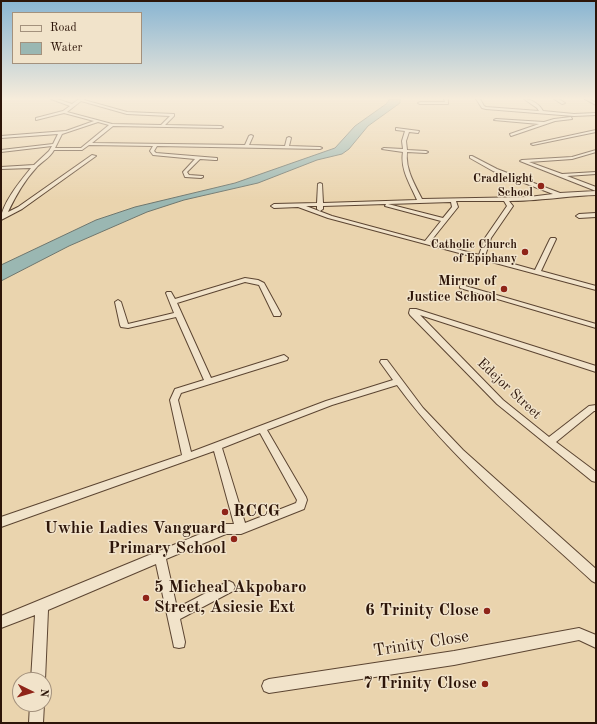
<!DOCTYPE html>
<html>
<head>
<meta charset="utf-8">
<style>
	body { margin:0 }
	#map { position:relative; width:597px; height:724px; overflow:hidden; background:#ead4ae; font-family:"Old Standard TT",serif }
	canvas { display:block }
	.frame { position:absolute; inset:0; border:2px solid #2d1509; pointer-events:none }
	.legend { position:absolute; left:12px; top:12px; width:130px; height:52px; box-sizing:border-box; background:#f1e3ca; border:1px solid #a3917d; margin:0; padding:5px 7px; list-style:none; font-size:12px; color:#2d1509 }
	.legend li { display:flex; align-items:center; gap:8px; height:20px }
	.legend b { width:20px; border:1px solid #a3917d }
	.north { position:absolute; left:12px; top:672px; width:40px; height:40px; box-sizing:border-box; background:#f1e3ca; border:1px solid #a3917d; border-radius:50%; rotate:95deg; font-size:11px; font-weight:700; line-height:16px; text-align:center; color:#2d1509 }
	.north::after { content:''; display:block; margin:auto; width:14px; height:18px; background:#8f2418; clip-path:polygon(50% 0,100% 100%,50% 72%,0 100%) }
</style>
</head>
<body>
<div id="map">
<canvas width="597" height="724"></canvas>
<div class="frame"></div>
<ul class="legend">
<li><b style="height:5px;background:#f1e3ca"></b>Road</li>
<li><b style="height:11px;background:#9ab7b2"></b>Water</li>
</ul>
<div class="north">N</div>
</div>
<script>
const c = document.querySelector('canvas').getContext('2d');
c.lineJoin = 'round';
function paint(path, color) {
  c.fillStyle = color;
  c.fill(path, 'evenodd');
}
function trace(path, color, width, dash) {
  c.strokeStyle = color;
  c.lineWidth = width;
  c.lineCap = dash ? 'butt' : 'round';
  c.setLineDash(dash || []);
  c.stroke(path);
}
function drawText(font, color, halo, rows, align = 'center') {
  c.font = font + ' "Old Standard TT",serif';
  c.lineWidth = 3;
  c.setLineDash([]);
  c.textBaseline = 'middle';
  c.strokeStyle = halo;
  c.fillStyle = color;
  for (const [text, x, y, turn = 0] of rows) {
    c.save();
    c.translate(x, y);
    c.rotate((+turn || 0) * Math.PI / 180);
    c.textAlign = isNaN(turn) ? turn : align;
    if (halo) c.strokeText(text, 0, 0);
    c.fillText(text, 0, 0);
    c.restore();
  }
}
const water = new Path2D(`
	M 390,99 L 400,99 L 400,103 L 368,126 L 349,149 L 342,154 L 317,160 L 258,183 L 184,200 L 147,212 L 69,246 L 1,281 L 1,265 L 96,220 L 135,207 L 235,183 L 335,148 L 355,126 L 386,104 Z`);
paint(water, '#9ab7b2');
trace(water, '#6e766e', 1);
const minor = new Path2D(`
	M 51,99 L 57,99 L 72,104 L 79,99 L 85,99 L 84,100 L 127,112 L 174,114 L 174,116 L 165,125 L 221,126 L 223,127 L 221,128 L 113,126 L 92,143 L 245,145 L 249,136 L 251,135 L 253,136 L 249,145 L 285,146 L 287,138 L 289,137 L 291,138 L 289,146 L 320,147 L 322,148 L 320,149 L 157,146 L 154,151 L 156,153 L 217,158 L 217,160 L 215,160 L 200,159 L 187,172 L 189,175 L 203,176 L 203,177 L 201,178 L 185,177 L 183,172 L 195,159 L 153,155 L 150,151 L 153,146 L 89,145 L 82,150 L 54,150 C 50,158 41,162 36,168 C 24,181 15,197 8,212 L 18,207 L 92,155 L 96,156 L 22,209 L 1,220 C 1,204 22,179 31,168 L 1,169 L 1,167 L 34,165 L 49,151 L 52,146 L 1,152 L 1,150 L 53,144 L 58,134 L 1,138 L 1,136 L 66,131 L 94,121 L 64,113 L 36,120 L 36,118 L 63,111 L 70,106 ZM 81,101 L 127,114 L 170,116 L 161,125 L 112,124 L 67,112 ZM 98,122 L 109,125 L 81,148 L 55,148 L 62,134 Z
	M 444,99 L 448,99 L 448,104 L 420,104 L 418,103 L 420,102 L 445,102 Z
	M 476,99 L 480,99 L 484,106 L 486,107 L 539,111 L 537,108 L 524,99 C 532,99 540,105 543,111 L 574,114 L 596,113 L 596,115 L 574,116 L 486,109 L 482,108 Z
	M 554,99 L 559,99 L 565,103 L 562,104 Z
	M 585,99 L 590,99 L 596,103 L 596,105 Z
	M 571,117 L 572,119 L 555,121 L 511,136 L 510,134 L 539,124 L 494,120 L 496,119 L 544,122 L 554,119 Z
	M 396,128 L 419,131 L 418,133 L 409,132 L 406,141 L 407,150 L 426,151 L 428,152 L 426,153 L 407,152 C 405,169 415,185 422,199 L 529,197 L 553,194 L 493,171 L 470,158 L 470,156 L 472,156 L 497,169 L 560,193 L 596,191 L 596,195 C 567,196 538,201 509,201 L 513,206 L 491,238 L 485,256 L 535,270 L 550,239 L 551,238 L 555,238 L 556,239 L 541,271 L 596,286 L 596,290 L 484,260 L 479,260 L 478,258 L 328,218 L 298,207 L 274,208 L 271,206 L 274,204 L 317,203 L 318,184 L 320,183 L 322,184 L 323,203 L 417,200 C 410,184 400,169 403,152 L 382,149 L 384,148 L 403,149 L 402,141 L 405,131 L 396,130 ZM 456,201 L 504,201 L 507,206 L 485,238 L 479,255 L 430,242 L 458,207 ZM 451,202 L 452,207 L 443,218 L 388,204 ZM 386,204 L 385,206 L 441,221 L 425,241 L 332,216 L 306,206 L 317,206 L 317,209 L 320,211 L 323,209 L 323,206 Z
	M 596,130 L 596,132 L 533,145 L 531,144 Z
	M 596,150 L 596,152 L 572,159 L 529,162 L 562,174 L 596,172 L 596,174 L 567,176 L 596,187 L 596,191 L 520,161 L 522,160 L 572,157 Z
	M 596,213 L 596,217 L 579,218 L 576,216 L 579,214 Z
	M 245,278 L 258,280 L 264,283 L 281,314 L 280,316 L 274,316 L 259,285 L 245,282 L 177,303 L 211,378 L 284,355 L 288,358 L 287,360 L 181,393 L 178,400 L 191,452 L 326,401 L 393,380 L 380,362 L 381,360 L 387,360 L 423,408 L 463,450 L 596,569 L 596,583 L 592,581 C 525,519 451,459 397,385 L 332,405 L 267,430 L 306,497 L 307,500 L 304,509 L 241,534 L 226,534 L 166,559 L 177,608 L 229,581 L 233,583 L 235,587 L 233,591 L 180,619 L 185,642 L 184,647 L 179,648 L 174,647 L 173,642 L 156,564 L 48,610 L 45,680 L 44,682 L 44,680 L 31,680 L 35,615 L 1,628 L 1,616 L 222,525 L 226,524 L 234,524 L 214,451 L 1,527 L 1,517 L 182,455 L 170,400 L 175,389 L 204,380 L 176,317 L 128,328 L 121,327 L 120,325 L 115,302 L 118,300 L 121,302 L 128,324 L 174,313 L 166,293 L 167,292 L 171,292 L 175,299 ZM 260,433 L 297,500 L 296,503 L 245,523 L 222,448 Z
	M 462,285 L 596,324 L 596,328 L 460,288 L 460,286 Z
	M 410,309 L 416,309 L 596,366 L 596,372 L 420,315 L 503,400 L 549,437 L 589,406 L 596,405 L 596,411 L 594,411 L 556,442 L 596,472 L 596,482 L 592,481 L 497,404 L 410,315 L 409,313 Z
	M 579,628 L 596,635 L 596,648 L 579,640 L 454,665 L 269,693 L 264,691 L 262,686 L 264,681 L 269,679 L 454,651 Z
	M 30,704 L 44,704 L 43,723 L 29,723 Z`);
trace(minor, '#5c4532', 2);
paint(minor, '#f1e3ca');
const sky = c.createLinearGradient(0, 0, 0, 201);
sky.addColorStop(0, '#89b5d2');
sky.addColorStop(0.49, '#f6ecdb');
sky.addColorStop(1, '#f6ecdb00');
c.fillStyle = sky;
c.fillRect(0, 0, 597, 201);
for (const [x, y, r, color] of [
	[541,186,4,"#8f2418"],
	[525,252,4,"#8f2418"],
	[504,289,4,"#8f2418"],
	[225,512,4,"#8f2418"],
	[234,539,4,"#8f2418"],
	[146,598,4,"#8f2418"],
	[487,611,4,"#8f2418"],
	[485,684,4,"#8f2418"]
]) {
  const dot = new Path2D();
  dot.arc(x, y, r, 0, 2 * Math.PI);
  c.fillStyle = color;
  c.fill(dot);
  trace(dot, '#f1e3ca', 1.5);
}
drawText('bold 12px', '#2d1509', '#f1e3ca', [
	["Cradlelight",533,179],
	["School",533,193],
	["Catholic Church",517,245],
	["of Epiphany",517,259]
], 'right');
drawText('bold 14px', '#2d1509', '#f1e3ca', [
	["Mirror of",496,281],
	["Justice School",496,297]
], 'right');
drawText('14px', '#2d1509', '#f1e3ca', [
	["Edejor Street",509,389,43]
]);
drawText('bold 17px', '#2d1509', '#f1e3ca', [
	["RCCG",233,512,"left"],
	["Uwhie Ladies Vanguard",226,529],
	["Primary School",226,549],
	["5 Micheal Akpobaro",154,588,"left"],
	["Street, Asiesie Ext",154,608,"left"],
	["6 Trinity Close",479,611],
	["7 Trinity Close",477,684]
], 'right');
drawText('17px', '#2d1509', '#f1e3ca', [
	["Trinity Close",421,644,-9]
]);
</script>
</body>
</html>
